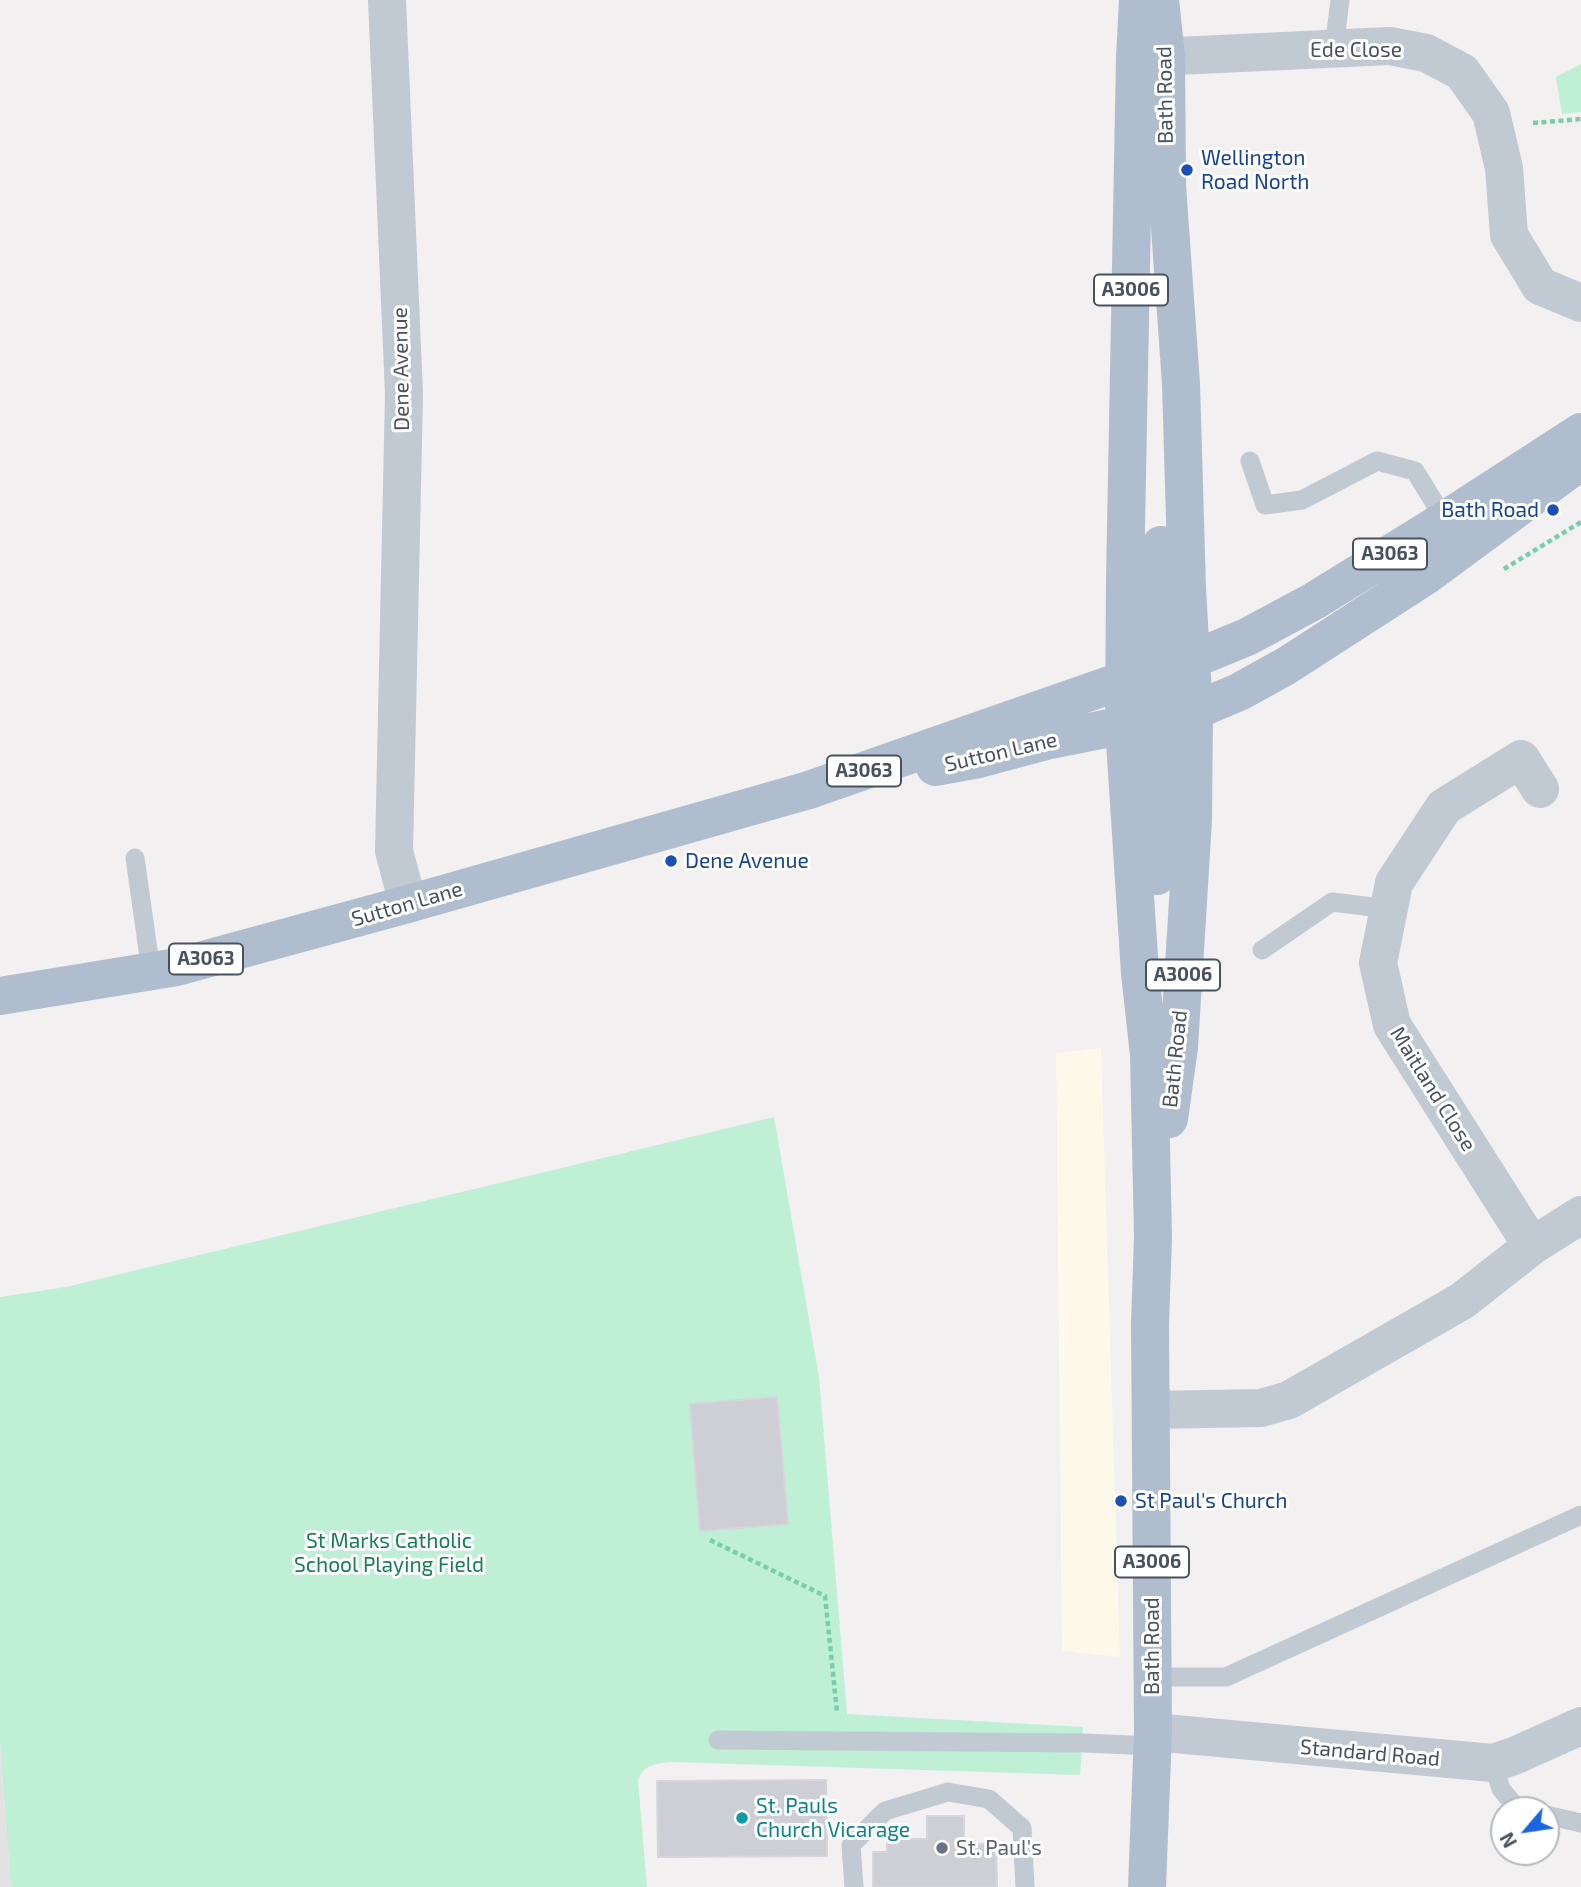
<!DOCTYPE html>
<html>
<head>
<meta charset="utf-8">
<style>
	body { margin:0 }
	#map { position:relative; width:1581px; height:1887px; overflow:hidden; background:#f2f0f0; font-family:"Exo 2",sans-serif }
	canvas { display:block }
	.north { position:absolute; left:1490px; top:1796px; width:70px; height:70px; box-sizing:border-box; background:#fff; border:2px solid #b6babf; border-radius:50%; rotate:241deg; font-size:19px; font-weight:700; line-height:28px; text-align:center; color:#48525e }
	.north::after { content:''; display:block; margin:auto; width:24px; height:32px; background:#1964e3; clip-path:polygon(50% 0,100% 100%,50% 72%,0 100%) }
</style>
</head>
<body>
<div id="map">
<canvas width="1581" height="1887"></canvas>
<div class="north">N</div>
</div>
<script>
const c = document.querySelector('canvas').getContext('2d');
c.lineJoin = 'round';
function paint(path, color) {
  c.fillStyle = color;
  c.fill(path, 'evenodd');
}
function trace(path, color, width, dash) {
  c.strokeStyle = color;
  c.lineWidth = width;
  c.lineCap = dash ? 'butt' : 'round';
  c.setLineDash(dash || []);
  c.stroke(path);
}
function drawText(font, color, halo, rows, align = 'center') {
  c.font = font + ' "Exo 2",sans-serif';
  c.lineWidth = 6;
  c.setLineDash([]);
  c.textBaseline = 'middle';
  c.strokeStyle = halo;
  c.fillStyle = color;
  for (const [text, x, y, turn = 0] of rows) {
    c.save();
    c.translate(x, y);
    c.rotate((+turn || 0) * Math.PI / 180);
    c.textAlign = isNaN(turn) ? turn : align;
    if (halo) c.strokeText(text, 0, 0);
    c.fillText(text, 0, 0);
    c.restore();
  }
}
paint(new Path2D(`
	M 1101,1048 L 1120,1657 L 1062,1651 L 1056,1053 Z`), '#fcf8ea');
paint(new Path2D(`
	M 0,1743 L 11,1887 L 0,1887 Z`), '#e3e1e2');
paint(new Path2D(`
	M 1581,64 L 1581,112 L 1562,114 L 1556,77 Z
	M 774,1117 L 819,1378 L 847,1714 L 1083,1727 L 1080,1775 L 675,1762 C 659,1763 643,1763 638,1781 L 647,1887 L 11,1887 L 0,1743 L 0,1297 L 66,1287 Z`), '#bfefd5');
const building = new Path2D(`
	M 777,1397 L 788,1524 L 700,1531 L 690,1404 Z
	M 826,1780 L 827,1856 L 658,1857 L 657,1781 Z
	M 927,1816 L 964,1816 L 964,1844 L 996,1844 L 997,1887 L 873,1887 L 873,1852 L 887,1852 L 887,1839 L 927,1839 Z`);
paint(building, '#cdcfd5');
trace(building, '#d4d6db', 2);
trace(new Path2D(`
	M 1533,123 L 1581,119
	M 1504,569 L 1581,522
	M 710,1540 L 825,1596 L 837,1712`), '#77cea9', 4.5, [5, 3.5]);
trace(new Path2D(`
	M 1334,48 L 1340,0
	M 1250,461 L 1265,505 L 1302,500 L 1377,461 L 1415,471 L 1445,520
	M 135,858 L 151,971
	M 1262,950 L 1332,902 L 1389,909
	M 1153,1677 L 1226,1677 L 1581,1515
	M 718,1740 L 1084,1743 L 1152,1746
	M 1493,1763 L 1501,1789 L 1516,1807 L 1527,1810
	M 1546,1815 L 1581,1823
	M 854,1887 L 851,1845 L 885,1811 L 948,1792 L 989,1799 L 1022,1828 L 1025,1887`), '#c1c9d2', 19);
trace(new Path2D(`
	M 387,0 L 404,394 L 394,851 L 408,904
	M 1135,58 L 1390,46 L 1426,53 L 1462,72 L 1491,113 L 1504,168 L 1509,235 L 1540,286 L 1581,303
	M 1532,1246 L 1392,1025 L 1378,963 L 1394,883 L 1444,807 L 1521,759 L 1540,789
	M 1152,1410 L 1261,1408 L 1289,1400 L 1462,1301 L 1532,1246 L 1581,1215
	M 1153,1732 L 1493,1763 L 1514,1756 L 1581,1726`), '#c1c9d2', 38);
trace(new Path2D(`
	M 1138,0 L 1135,58 L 1125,580 L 1124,726 L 1140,973 L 1149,1055 L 1153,1237 L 1150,1324 L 1153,1732 L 1147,1887
	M 1160,0 L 1166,56 L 1167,185 L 1181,384 L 1187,588 L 1194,711 L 1193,820 L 1179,1047 L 1169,1119
	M 1153,694 L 1159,670 L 1161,545
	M 935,767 L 979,759 L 1050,740 L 1194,711 L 1239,692 L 1286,666 L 1427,575 L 1581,461
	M 1157,876 L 1158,790 L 1161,719 L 1166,695
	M 0,996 L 177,967 L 408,904 L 809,790 L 1124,680 L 1191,660 L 1247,637 L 1314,601 L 1445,520 L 1581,432`), '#b0bdcf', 38);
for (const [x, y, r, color] of [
	[1187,170,7,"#1a4fb4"],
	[1553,510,7,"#1a4fb4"],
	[671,861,7,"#1a4fb4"],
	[1121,1501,7,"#1a4fb4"],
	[742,1818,7,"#0f9aa8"],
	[942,1848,7,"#6b7280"]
]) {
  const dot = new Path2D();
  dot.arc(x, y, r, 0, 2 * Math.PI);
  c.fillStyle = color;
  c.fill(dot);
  trace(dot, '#fff', 2.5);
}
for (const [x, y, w] of [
	[1131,290,74],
	[1390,554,74],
	[864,771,74],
	[206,959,74],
	[1183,975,74],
	[1152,1562,74]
]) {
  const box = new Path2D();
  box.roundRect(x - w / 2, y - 15.5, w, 31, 5);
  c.fillStyle = '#fff';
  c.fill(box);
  trace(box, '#48525e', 2);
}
drawText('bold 19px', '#48525e', null, [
	["A3006",1131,290],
	["A3063",1390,554],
	["A3063",864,771],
	["A3063",206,959],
	["A3006",1183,975],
	["A3006",1152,1562]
]);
drawText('21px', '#48525e', '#fff', [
	["Ede Close",1356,50],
	["Bath Road",1165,95,-91],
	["Dene Avenue",401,369,-91],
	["Sutton Lane",1001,752,-13],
	["Sutton Lane",407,904,-16],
	["Bath Road",1175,1059,-84],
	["Maitland Close",1433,1089,58],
	["Bath Road",1152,1646,-90],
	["Standard Road",1370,1753,5]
]);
drawText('21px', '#164399', '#fff', [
	["Wellington",1201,158],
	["Road North",1201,182],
	["Bath Road",1539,510,"right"],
	["Dene Avenue",685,861],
	["St Paul's Church",1135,1501]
], 'left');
drawText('21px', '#178053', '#fff', [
	["St Marks Catholic",389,1541],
	["School Playing Field",389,1565]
]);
drawText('21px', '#0d838f', '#fff', [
	["St. Pauls",756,1806],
	["Church Vicarage",756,1830]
], 'left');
drawText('21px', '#5b616d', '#fff', [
	["St. Paul's",956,1848]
], 'left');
</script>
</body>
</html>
